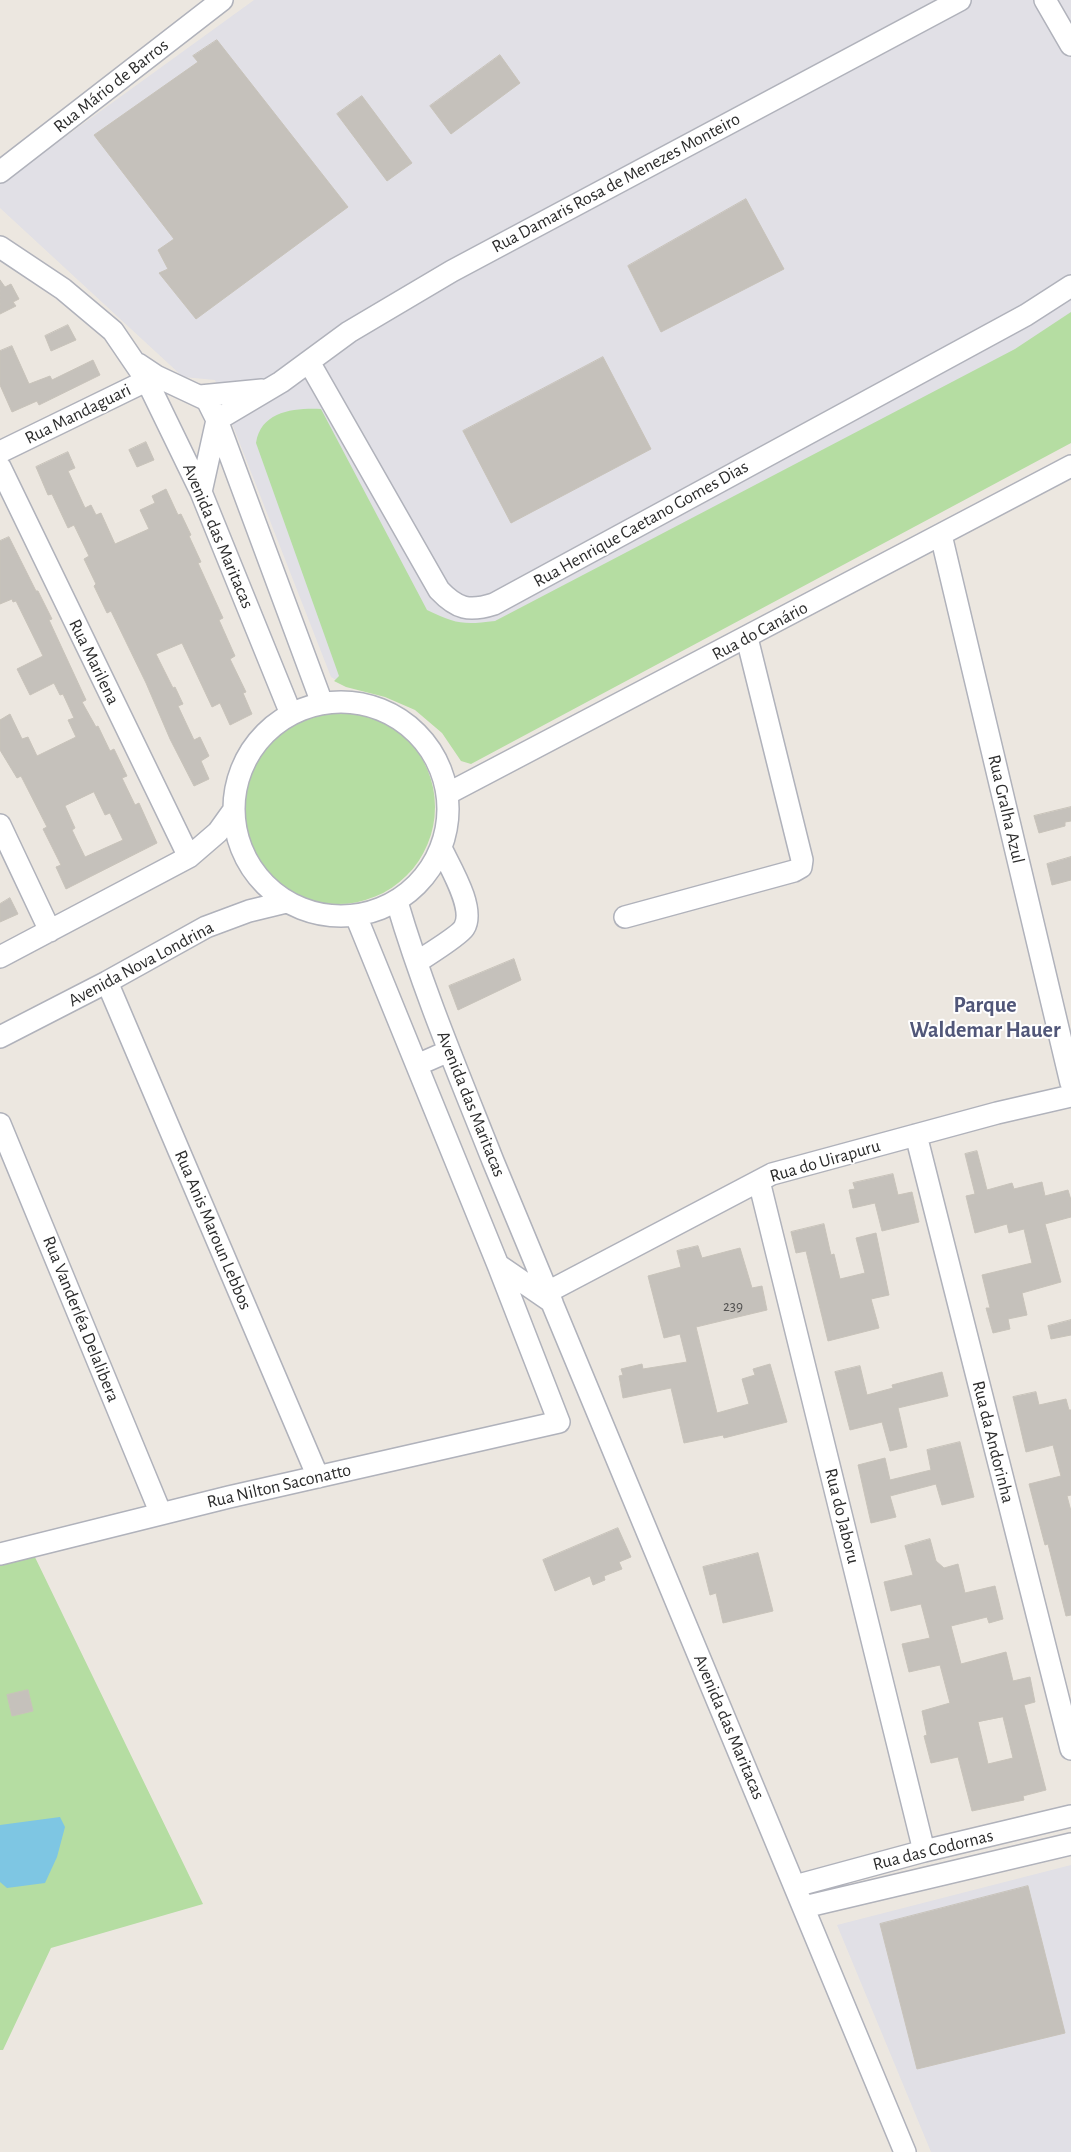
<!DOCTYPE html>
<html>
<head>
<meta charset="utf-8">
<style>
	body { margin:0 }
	canvas { display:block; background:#ece7e0 }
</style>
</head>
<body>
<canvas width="1071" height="2152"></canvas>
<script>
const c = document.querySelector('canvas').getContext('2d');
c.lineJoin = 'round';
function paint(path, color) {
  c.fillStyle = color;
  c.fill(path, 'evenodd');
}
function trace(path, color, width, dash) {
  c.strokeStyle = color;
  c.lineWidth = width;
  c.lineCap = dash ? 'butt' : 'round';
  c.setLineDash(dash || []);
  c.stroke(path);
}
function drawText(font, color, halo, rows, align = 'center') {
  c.font = font + ' "Alegreya Sans",sans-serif';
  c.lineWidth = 4;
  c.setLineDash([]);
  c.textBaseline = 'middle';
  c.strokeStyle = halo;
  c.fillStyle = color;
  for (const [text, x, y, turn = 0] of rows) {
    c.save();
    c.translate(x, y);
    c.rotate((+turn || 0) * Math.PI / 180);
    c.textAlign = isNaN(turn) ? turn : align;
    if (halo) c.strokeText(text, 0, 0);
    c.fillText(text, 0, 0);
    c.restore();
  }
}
paint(new Path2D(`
	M 254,0 L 1071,0 L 1071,382 L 389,697 L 341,683 L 331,677 L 215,380 L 183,377 L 0,208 L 0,184 Z
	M 1071,1865 L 1071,2152 L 931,2152 L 837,1925 Z`), '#e1e0e6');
paint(new Path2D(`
	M 1071,312 L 1071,443 L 471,764 L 461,761 L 442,733 L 415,710 L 385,697 L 346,687 L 334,681 L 339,676 L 256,443 C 261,411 294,408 321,409 L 427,610 C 456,624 463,625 495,621 L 1015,349 Z
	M241 807a97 97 0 1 1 194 0a97 97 0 1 1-194 0Z
	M 31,1549 L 203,1904 L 51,1948 L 3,2050 L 0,2050 L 0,1556 Z`), '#b5dda2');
paint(new Path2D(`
	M 60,1817 L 65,1827 L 57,1857 L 45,1883 L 7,1888 L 0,1882 L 0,1825 Z`), '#7ec6e3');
const building = new Path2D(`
	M 217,40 L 348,207 L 196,319 L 159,273 L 168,269 L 158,250 L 174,239 L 94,135 L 198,62 L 193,56 Z
	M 500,55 L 520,83 L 451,134 L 430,106 Z
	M 362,96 L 412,163 L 387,181 L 337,114 Z
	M 746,199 L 784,269 L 661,332 L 628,266 Z
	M 0,280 L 5,287 L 11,284 L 19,299 L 13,302 L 16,306 L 0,314 Z
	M 68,325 L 76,340 L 51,351 L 45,336 Z
	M 12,346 L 29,384 L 50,376 L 52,380 L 93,360 L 100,375 L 39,405 L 37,401 L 12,412 L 0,385 L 0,351 Z
	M 603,357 L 651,449 L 511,523 L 463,431 Z
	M 146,442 L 154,460 L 137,467 L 129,450 Z
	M 68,452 L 75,468 L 68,471 L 85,508 L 91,505 L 96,515 L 101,513 L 115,544 L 149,529 L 140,510 L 155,503 L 152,496 L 166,489 L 178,515 L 181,514 L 191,535 L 189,536 L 201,562 L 198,563 L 223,618 L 219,620 L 235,656 L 230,659 L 246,692 L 243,693 L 252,714 L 230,725 L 220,703 L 212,707 L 182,643 L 156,654 L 173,688 L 175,687 L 183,704 L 178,706 L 194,740 L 200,737 L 209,756 L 201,761 L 209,779 L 194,786 L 170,739 L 146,683 L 111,611 L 107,613 L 94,586 L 96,584 L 84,559 L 89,556 L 74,525 L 68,528 L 52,494 L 48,495 L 36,467 Z
	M 9,537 L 36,591 L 38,591 L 52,619 L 49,620 L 86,700 L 82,702 L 96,727 L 98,726 L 110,751 L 114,749 L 127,776 L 122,778 L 135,805 L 139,803 L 157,843 L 66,889 L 56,867 L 61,865 L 43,829 L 47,827 L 21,776 L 17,778 L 0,750 L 0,720 L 10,714 L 22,739 L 28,737 L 37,756 L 76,737 L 68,720 L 74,718 L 63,694 L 60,695 L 54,683 L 30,695 L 17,669 L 43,656 L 16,601 L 13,602 L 12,599 L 0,604 L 0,541 ZM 94,792 L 105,815 L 110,813 L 123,840 L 85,857 L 72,830 L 75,828 L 65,806 Z
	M 1071,807 L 1071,821 L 1065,822 L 1065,826 L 1039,833 L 1034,816 Z
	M 1071,857 L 1071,880 L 1052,885 L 1047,864 Z
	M 10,898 L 18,914 L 0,922 L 0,904 Z
	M 514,959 L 521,980 L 458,1010 L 449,986 Z
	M 977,1151 L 987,1190 L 1012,1183 L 1014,1189 L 1042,1182 L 1045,1196 L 1068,1190 L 1071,1200 L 1071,1217 L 1045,1224 L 1061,1282 L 1022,1293 L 1027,1315 L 1008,1319 L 1010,1329 L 993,1333 L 986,1308 L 990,1308 L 982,1275 L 1032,1263 L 1024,1229 L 1009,1233 L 1007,1224 L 975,1233 L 966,1196 L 975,1194 L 965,1154 Z
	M 893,1174 L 898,1195 L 912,1192 L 919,1222 L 882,1231 L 875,1203 L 853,1208 L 849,1190 L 855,1189 L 853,1183 Z
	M 824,1224 L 831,1255 L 834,1254 L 840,1279 L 865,1273 L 856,1238 L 876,1233 L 889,1295 L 871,1299 L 879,1328 L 828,1341 L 806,1251 L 796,1253 L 791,1232 Z
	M 698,1246 L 702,1258 L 740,1248 L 752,1288 L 762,1286 L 767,1310 L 696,1327 L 717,1413 L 749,1404 L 742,1379 L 755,1375 L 753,1369 L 770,1364 L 787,1422 L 724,1438 L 723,1435 L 684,1443 L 671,1388 L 623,1398 L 619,1376 L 623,1375 L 621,1369 L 642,1364 L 643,1369 L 687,1362 L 680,1334 L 664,1338 L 648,1276 L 681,1267 L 677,1251 Z
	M 1071,1320 L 1071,1335 L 1051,1339 L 1048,1326 Z
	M 860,1366 L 867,1395 L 893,1388 L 892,1385 L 942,1372 L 948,1396 L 898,1408 L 907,1447 L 890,1451 L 882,1422 L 850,1430 L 835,1372 Z
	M 1036,1392 L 1039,1405 L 1066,1399 L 1069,1410 L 1071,1410 L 1071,1495 L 1067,1496 L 1071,1511 L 1071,1615 L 1066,1616 L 1048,1544 L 1045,1545 L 1029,1484 L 1061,1476 L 1053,1445 L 1026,1452 L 1013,1397 Z
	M 960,1442 L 974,1497 L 942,1505 L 936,1484 L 890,1496 L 896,1517 L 871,1523 L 858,1465 L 885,1458 L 890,1480 L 931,1470 L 927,1450 Z
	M 618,1528 L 631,1557 L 619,1562 L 622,1569 L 604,1576 L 605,1580 L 593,1585 L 590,1576 L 555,1591 L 543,1560 Z
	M 930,1539 L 936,1561 L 944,1568 L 958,1564 L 965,1593 L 995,1586 L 1003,1619 L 989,1623 L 987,1617 L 951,1626 L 961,1664 L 1006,1652 L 1013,1681 L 1030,1677 L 1035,1702 L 1024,1705 L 1046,1790 L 1023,1796 L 1024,1800 L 972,1811 L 958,1757 L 931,1763 L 924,1736 L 927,1735 L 922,1711 L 950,1703 L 940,1665 L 909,1672 L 902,1644 L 930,1638 L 921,1604 L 891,1611 L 884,1582 L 913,1575 L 905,1546 ZM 1003,1717 L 1013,1758 L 988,1764 L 978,1722 Z
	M 758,1553 L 773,1611 L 723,1623 L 716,1593 L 710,1595 L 703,1567 Z
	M 28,1690 L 33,1711 L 12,1716 L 7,1695 Z
	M 1028,1886 L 1065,2033 L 917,2069 L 880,1924 Z`);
paint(building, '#c5c1bb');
trace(building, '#c8c3ba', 1);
const minor = new Path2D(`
	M 1045,0 L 1071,45
	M 0,172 L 222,0
	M 0,247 L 63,289 L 113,331 L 147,381 L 201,492 L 291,714
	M 309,362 L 439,590 C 457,609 469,612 494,604 L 1026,315 L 1071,286
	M 138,364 L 156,376 L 207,400 L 217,420 L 322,703
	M 200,396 L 262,390
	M 217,420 L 281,382 L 349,332 L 452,271 L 960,0
	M 0,452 L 156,376
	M 0,467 L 189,857
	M 201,492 L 217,420
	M 941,535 L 1071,1083
	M234 809a107 107 0 1 1 214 0a107 107 0 1 1-214 0Z
	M 447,794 L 1071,466
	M 0,825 L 50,931
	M 397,902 C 423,990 459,1075 493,1161 L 905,2152
	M 625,917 L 794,871 L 801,867 L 802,860 L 747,638
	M 0,957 L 189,857 L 218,832 L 233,811
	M 417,962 C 426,956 459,936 464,928 C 476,909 450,867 441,848
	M 107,982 L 318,1477
	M 0,1037 L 107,982 L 206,927 L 249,911 L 286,902
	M 417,1065 L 449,1051
	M 0,1124 L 161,1514
	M 916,1135 L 1071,1749
	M 759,1181 L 924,1851
	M 498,1265 L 552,1302
	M 542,1295 L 772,1174 L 997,1113 L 1071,1096
	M 0,1554 L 229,1497 L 559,1422 L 498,1265 L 356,916
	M 795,1886 L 924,1851 L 1071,1816
	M 804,1907 L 1071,1844`);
trace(minor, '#b0b2bb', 24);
trace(minor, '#fff', 21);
drawText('15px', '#525150', null, [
	["239",733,1306]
]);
drawText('18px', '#2c2c2c', '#fff', [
	["Rua Mário de Barros",111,86,-38],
	["Rua Damaris Rosa de Menezes Monteiro",616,183,-28],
	["Rua Mandaguari",78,414,-26],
	["Rua Henrique Caetano Gomes Dias",641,524,-29],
	["Avenida das Maritacas",218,536,67],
	["Rua do Canário",760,631,-28],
	["Rua Marilena",94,662,64],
	["Rua Gralha Azul",1006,809,77],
	["Avenida Nova Londrina",141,964,-28],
	["Avenida das Maritacas",471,1104,68],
	["Rua do Uirapuru",825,1161,-16],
	["Rua Anis Maroun Lebbos",213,1230,67],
	["Rua Vanderléa Delalibera",81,1319,68],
	["Rua da Andorinha",993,1442,76],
	["Rua Nilton Saconatto",279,1486,-13],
	["Rua do Jaboru",842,1516,76],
	["Avenida das Maritacas",729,1727,67],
	["Rua das Codornas",933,1850,-14]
]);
drawText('bold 22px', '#515779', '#fff', [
	["Parque",985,1005],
	["Waldemar Hauer",985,1030]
]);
</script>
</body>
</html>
